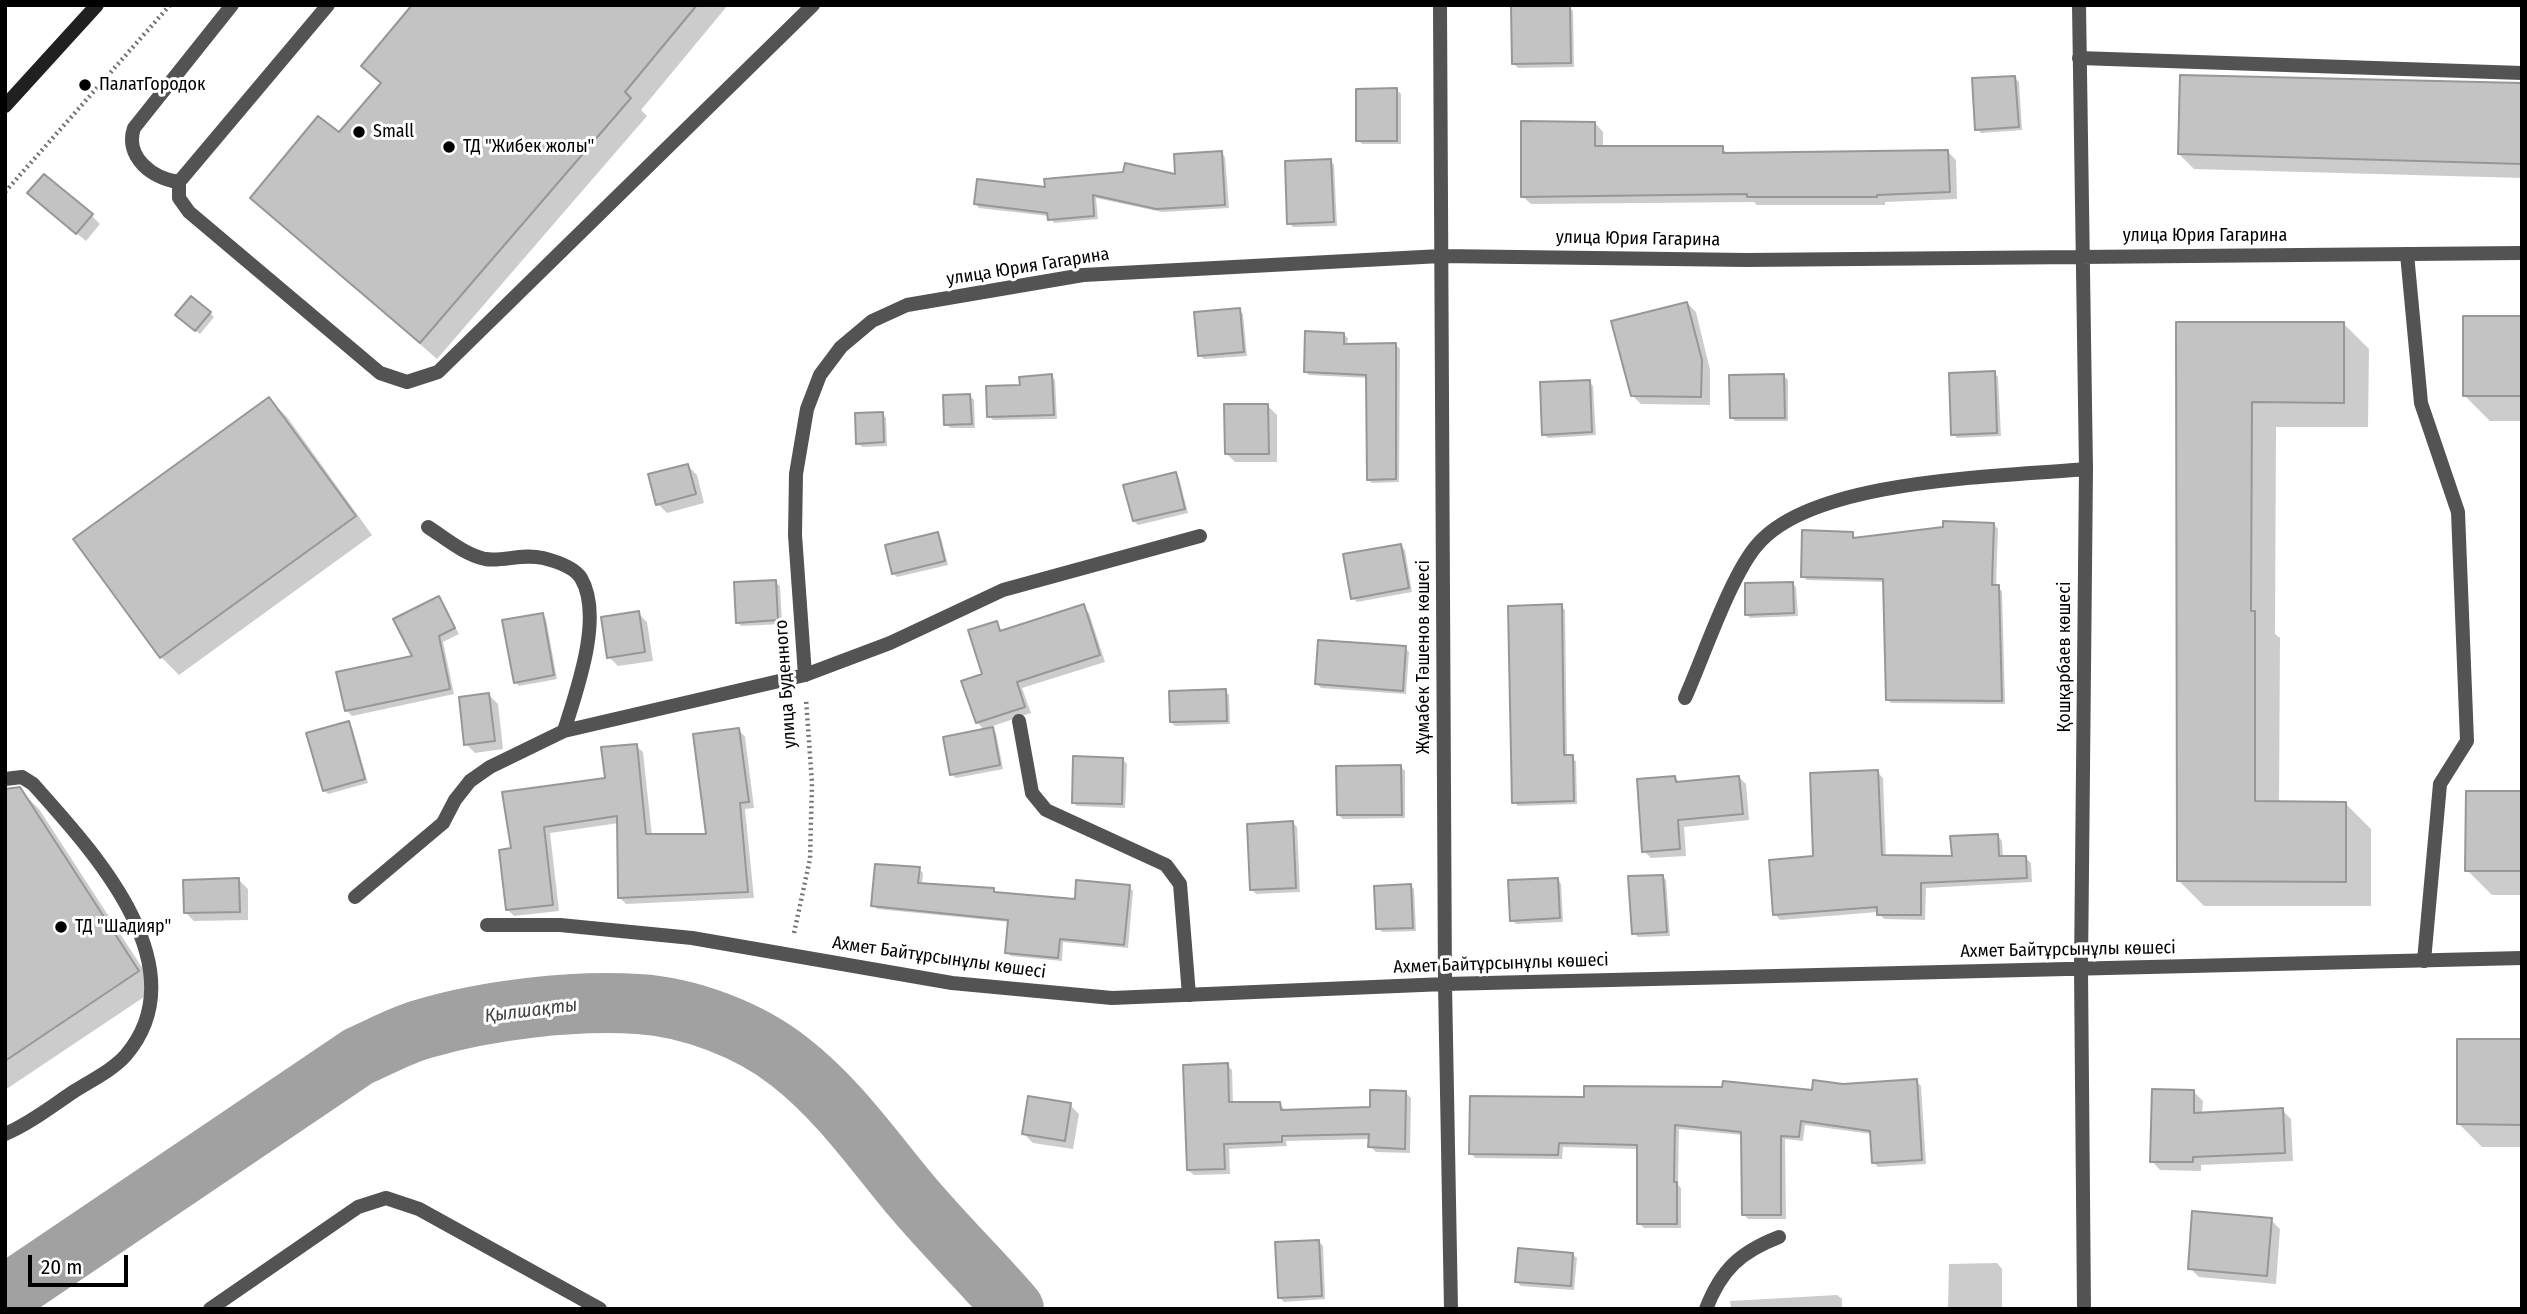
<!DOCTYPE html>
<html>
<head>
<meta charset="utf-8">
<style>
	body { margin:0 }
	#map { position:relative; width:2527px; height:1314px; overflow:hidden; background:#fff; font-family:"Fira Sans Condensed",sans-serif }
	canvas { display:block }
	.frame { position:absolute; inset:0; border:7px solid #000; pointer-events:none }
	.scale { position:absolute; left:28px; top:1255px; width:100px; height:32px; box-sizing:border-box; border:4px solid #000; border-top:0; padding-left:9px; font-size:21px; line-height:24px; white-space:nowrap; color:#000; -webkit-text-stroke:5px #fff; paint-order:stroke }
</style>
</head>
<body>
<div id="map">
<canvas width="2527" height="1314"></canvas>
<div class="frame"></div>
<div class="scale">20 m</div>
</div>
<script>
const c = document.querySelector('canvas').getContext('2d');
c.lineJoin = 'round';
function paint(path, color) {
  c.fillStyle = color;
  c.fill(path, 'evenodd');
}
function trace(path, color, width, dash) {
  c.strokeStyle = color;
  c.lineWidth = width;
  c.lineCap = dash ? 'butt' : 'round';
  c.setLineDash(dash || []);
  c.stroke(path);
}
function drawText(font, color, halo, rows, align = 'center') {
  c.font = font + ' "Fira Sans Condensed",sans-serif';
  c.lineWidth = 6;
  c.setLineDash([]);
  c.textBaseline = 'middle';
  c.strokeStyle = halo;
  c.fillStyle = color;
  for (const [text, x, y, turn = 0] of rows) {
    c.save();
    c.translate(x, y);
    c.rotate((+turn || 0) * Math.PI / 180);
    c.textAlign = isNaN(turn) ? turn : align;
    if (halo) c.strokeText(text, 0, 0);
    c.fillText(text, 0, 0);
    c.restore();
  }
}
paint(new Path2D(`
	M 414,5 L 728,5 L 641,110 L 647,116 L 437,359 L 252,198 L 339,135 L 383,85 L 363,66 Z
	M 1569,7 L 1573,11 L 1574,67 L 1518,68 L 1514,64 Z
	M 2015,78 L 2019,82 L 2022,130 L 1981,133 L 1977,129 Z
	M 2522,85 L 2522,178 L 2194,169 L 2179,154 Z
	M 1397,90 L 1401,94 L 1401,144 L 1362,144 L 1358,140 Z
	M 1595,123 L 1603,132 L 1603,148 L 1722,148 L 1728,154 L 1948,152 L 1956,160 L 1957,199 L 1885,202 L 1885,205 L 1757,205 L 1754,202 L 1531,204 L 1522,196 Z
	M 1221,153 L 1225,157 L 1229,208 L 1162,212 L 1096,198 L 1098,219 L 1054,223 L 1049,216 L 979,208 L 975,203 L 1047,189 L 1177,176 Z
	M 1330,161 L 1334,165 L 1337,226 L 1293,227 L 1289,223 Z
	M 38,202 L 91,215 L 100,224 L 86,241 Z
	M 1687,303 L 1696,312 L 1710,370 L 1710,405 L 1641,404 L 1632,395 Z
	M 1239,310 L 1243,314 L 1247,356 L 1204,359 L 1200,355 Z
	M 210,313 L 214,317 L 200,334 L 181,319 Z
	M 2522,318 L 2522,421 L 2490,421 L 2465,396 Z
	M 2177,323 L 2344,324 L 2369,349 L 2368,427 L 2276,427 L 2275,634 L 2280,638 L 2279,803 L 2346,804 L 2371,829 L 2371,906 L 2204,906 L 2179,881 Z
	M 1343,334 L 1348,338 L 1347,346 L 1396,345 L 1400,349 L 1399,482 L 1372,483 L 1368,479 L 1368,378 L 1309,375 L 1305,371 Z
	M 1994,373 L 1998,377 L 2001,436 L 1957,438 L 1953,434 Z
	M 1051,376 L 1055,380 L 1057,419 L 993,420 L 989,416 Z
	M 1784,376 L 1788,380 L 1788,421 L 1735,421 L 1731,417 Z
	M 1589,382 L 1593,386 L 1596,435 L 1548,438 L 1544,434 Z
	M 970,396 L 974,400 L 975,428 L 950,428 L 946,424 Z
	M 269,399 L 287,417 L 372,535 L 179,675 L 161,657 Z
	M 1268,406 L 1277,415 L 1277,462 L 1235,462 L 1226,453 Z
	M 882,414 L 886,418 L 887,446 L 862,447 L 858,443 Z
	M 688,466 L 697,475 L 704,503 L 667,513 L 658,504 Z
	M 1175,474 L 1179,478 L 1188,513 L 1138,525 L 1134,521 Z
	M 1994,524 L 1998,529 L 1996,587 L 2002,591 L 2005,704 L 1891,703 L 1887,699 L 1885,582 L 1807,580 L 1802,576 L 1852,534 L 1856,538 Z
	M 937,534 L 941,538 L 948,565 L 897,577 L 893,573 Z
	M 1401,546 L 1405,550 L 1412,592 L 1357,602 L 1353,598 Z
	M 775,582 L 780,586 L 782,624 L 741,626 L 737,622 Z
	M 1792,583 L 1796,587 L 1798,616 L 1750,618 L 1746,614 Z
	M 439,598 L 459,634 L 443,642 L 454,694 L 352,716 L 346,710 L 414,657 Z
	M 1083,606 L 1089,613 L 1105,662 L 1022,688 L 1031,713 L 990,727 L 996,733 L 1003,769 L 956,778 L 951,774 L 985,731 L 977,722 L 996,623 L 1003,632 Z
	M 1561,606 L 1565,610 L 1567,757 L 1576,761 L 1577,804 L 1518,806 L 1514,802 Z
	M 638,613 L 647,622 L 653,661 L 618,666 L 609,657 Z
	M 542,615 L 546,619 L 557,679 L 519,686 L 515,682 Z
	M 1405,648 L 1409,652 L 1406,694 L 1321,688 L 1317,684 Z
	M 1225,691 L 1229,695 L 1230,724 L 1175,726 L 1171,722 Z
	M 489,695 L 498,704 L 503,749 L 475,753 L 466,744 Z
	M 348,723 L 352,727 L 368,783 L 328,794 L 324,790 Z
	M 739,730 L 745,737 L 754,808 L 745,809 L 754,898 L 626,904 L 619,897 L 619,823 L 550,833 L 559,911 L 514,916 L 507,909 L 513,850 L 606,779 L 636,746 L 643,752 L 652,836 L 708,836 Z
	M 1123,760 L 1127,764 L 1125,808 L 1077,806 L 1073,802 Z
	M 1401,767 L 1405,771 L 1405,818 L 1343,819 L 1338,815 Z
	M 1877,772 L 1883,778 L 1886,857 L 1953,857 L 1997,835 L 2002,841 L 2003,858 L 2026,858 L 2031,863 L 2032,882 L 1926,888 L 1925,920 L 1884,919 L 1878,912 L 1780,920 L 1775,914 Z
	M 1675,777 L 1680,783 L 1739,777 L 1746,784 L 1749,820 L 1684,827 L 1686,856 L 1651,858 L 1644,851 Z
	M 21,791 L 39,809 L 156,989 L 5,1090 L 5,802 Z
	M 2522,793 L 2522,895 L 2492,895 L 2467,870 Z
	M 1293,823 L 1297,827 L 1300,892 L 1256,894 L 1252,890 Z
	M 919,869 L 923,873 L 922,885 L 994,890 L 998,894 L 1076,901 L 1129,887 L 1133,891 L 1128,948 L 1063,942 L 1062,961 L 1011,956 L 1007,952 L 1010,922 L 877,909 L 873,905 Z
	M 1662,876 L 1666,880 L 1670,936 L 1638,937 L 1634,933 Z
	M 1557,879 L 1561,884 L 1563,922 L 1516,924 L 1512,920 Z
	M 239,880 L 248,889 L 248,920 L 194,921 L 185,912 Z
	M 1410,885 L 1414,889 L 1416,931 L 1382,932 L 1378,928 Z
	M 2522,1041 L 2522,1147 L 2482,1147 L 2459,1124 Z
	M 1227,1065 L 1232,1070 L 1233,1104 L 1280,1103 L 1285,1111 L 1371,1109 L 1406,1093 L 1411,1098 L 1410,1153 L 1376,1152 L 1370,1146 L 1370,1139 L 1286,1141 L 1287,1146 L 1229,1149 L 1230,1174 L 1194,1175 L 1188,1170 Z
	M 1916,1081 L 1921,1086 L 1926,1164 L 1878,1167 L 1873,1162 L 1872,1134 L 1805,1125 L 1803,1141 L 1785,1139 L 1786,1219 L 1748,1219 L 1744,1215 L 1743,1135 L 1679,1129 L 1678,1185 L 1681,1188 L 1681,1228 L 1644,1228 L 1639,1223 L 1639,1149 L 1563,1147 L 1562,1159 L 1475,1158 L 1471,1153 L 1586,1099 L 1813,1091 L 1843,1085 Z
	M 2194,1092 L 2203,1101 L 2202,1114 L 2282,1110 L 2291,1119 L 2293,1161 L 2201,1165 L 2201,1171 L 2160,1170 L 2152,1161 Z
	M 1070,1105 L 1079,1114 L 1073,1149 L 1033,1143 L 1024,1134 Z
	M 2271,1220 L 2280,1229 L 2276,1284 L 2199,1277 L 2190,1268 Z
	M 1319,1242 L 1323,1246 L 1325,1299 L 1284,1302 L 1280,1298 Z
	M 1572,1254 L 1577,1258 L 1574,1290 L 1521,1286 L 1517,1282 Z
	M 1997,1263 L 2002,1269 L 2002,1309 L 1948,1309 L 1949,1264 Z
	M 1837,1295 L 1842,1299 L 1842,1309 L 1731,1309 L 1730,1301 Z`), '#0003');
trace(new Path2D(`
	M 5,1295 L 359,1056 C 380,1047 401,1035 423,1029 C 486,1010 572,1000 638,1004 C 689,1007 750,1030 790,1062 C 835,1097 868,1143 904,1187 C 938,1229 978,1267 1014,1309`), '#a1a1a1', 60);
const building = new Path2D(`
	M 412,5 L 697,5 L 625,92 L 631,98 L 420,343 L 250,198 L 318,116 L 339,132 L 381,83 L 361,66 Z
	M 1570,5 L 1571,63 L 1512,64 L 1511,6 Z
	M 2180,75 L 2522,83 L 2522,164 L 2178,154 Z
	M 2015,76 L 2019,127 L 1975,130 L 1972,78 Z
	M 1397,88 L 1397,141 L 1356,141 L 1356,89 Z
	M 1521,121 L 1595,122 L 1595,146 L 1723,146 L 1723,153 L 1948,150 L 1950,192 L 1877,195 L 1877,197 L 1747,197 L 1747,194 L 1521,197 Z
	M 1222,151 L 1225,205 L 1156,209 L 1093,195 L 1094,216 L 1048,220 L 1047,213 L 974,204 L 977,179 L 1045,187 L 1044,179 L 1123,172 L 1125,163 L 1175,174 L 1174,154 Z
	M 1331,159 L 1334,222 L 1287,224 L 1285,161 Z
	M 44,174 L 93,214 L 76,234 L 27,193 Z
	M 191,296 L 211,312 L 195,331 L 175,315 Z
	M 1687,302 L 1702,360 L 1701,397 L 1631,396 L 1611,321 Z
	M 1240,308 L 1244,352 L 1198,356 L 1194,312 Z
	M 2463,316 L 2522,316 L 2522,396 L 2463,396 Z
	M 2176,322 L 2344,322 L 2344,403 L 2252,402 L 2251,611 L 2255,611 L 2255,801 L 2346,802 L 2346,882 L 2177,881 Z
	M 1305,331 L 1344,333 L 1344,344 L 1396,343 L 1396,479 L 1367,480 L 1366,375 L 1304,372 Z
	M 1995,371 L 1997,433 L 1951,435 L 1949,373 Z
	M 1052,374 L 1054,415 L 987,417 L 986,386 L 1020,385 L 1019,377 Z
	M 1784,374 L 1785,418 L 1730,418 L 1729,375 Z
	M 1590,380 L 1592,432 L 1542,435 L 1540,382 Z
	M 970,394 L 972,424 L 944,425 L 943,395 Z
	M 269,397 L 356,516 L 160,658 L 73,539 Z
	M 1224,404 L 1268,404 L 1269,454 L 1225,454 Z
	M 883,412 L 884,442 L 856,444 L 855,413 Z
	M 688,464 L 696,494 L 656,505 L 648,474 Z
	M 1176,472 L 1185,509 L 1133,521 L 1123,485 Z
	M 1943,521 L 1994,523 L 1992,585 L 1999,585 L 2002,701 L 1886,700 L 1883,579 L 1801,577 L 1802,530 L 1853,532 L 1853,538 L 1943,527 Z
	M 938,532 L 945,561 L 892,574 L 885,545 Z
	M 1401,544 L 1409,588 L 1351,599 L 1343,554 Z
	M 776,580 L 778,620 L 736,623 L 734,582 Z
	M 1793,582 L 1794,613 L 1745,615 L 1745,583 Z
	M 439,596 L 455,628 L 439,636 L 450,689 L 345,711 L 336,672 L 412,656 L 393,619 Z
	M 1084,604 L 1100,655 L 1017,682 L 1025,707 L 976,723 L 961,681 L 982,674 L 968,630 L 997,621 L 1000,631 Z
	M 1562,604 L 1564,755 L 1573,755 L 1574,801 L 1512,803 L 1508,606 Z
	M 639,611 L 645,652 L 607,658 L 601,617 Z
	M 543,613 L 554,675 L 514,683 L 502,620 Z
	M 1318,640 L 1406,646 L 1403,691 L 1315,684 Z
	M 1226,689 L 1227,721 L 1170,722 L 1169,691 Z
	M 489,693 L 495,741 L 464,745 L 459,697 Z
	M 349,721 L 365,779 L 323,791 L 306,733 Z
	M 993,727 L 1000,765 L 950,775 L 943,737 Z
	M 739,728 L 749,802 L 740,803 L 748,892 L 618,898 L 617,816 L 544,827 L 553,905 L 506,910 L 499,850 L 511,848 L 502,792 L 605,778 L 601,747 L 637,744 L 646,834 L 706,834 L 693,734 Z
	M 1073,756 L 1123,758 L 1122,804 L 1072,803 Z
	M 1401,765 L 1402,815 L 1337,815 L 1336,766 Z
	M 1878,770 L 1882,855 L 1952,856 L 1950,836 L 1998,834 L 1999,856 L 2026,856 L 2027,878 L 1921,883 L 1921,915 L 1877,915 L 1877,907 L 1773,915 L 1769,860 L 1813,856 L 1810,773 Z
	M 1675,776 L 1676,782 L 1739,776 L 1743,814 L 1678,820 L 1680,849 L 1642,852 L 1637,779 Z
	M 20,787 L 139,971 L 5,1061 L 5,789 Z
	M 2466,791 L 2522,791 L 2522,871 L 2465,871 Z
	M 1293,821 L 1296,888 L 1250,890 L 1247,824 Z
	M 875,864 L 920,867 L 918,883 L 994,888 L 994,892 L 1075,899 L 1076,880 L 1130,885 L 1124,945 L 1060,939 L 1058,958 L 1005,953 L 1008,920 L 871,906 Z
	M 1663,875 L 1667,932 L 1632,934 L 1628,876 Z
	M 239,878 L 240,912 L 184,913 L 183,880 Z
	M 1558,878 L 1560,918 L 1510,921 L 1508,880 Z
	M 1411,884 L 1413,928 L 1376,929 L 1374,886 Z
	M 2457,1039 L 2522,1039 L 2522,1125 L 2457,1124 Z
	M 1228,1063 L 1229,1102 L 1280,1102 L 1281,1110 L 1370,1107 L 1370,1090 L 1406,1091 L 1405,1149 L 1368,1147 L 1369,1134 L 1282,1136 L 1282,1142 L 1224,1144 L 1225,1169 L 1187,1170 L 1183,1065 Z
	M 1917,1079 L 1922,1160 L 1872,1163 L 1870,1131 L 1801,1121 L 1799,1137 L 1781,1136 L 1781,1215 L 1742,1215 L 1741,1132 L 1675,1125 L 1674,1182 L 1677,1182 L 1677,1224 L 1637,1224 L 1637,1145 L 1559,1143 L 1558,1155 L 1469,1154 L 1470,1096 L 1584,1097 L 1584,1086 L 1722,1087 L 1723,1081 L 1812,1090 L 1813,1080 L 1843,1084 Z
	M 2152,1089 L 2194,1090 L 2194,1113 L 2283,1108 L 2285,1153 L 2193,1157 L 2193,1162 L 2150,1162 Z
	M 1028,1096 L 1071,1103 L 1065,1141 L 1022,1134 Z
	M 2192,1211 L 2272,1218 L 2267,1276 L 2188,1269 Z
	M 1319,1240 L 1322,1296 L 1278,1298 L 1275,1242 Z
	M 1518,1248 L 1573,1253 L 1571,1286 L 1515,1282 Z`);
paint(building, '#c3c3c3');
trace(building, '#979797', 2);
trace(new Path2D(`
	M 5,192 L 170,5
	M 794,933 L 810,859 L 812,783 L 806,699`), '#757575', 4.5, [2, 3.5]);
trace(new Path2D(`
	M 328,5 L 179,182 L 179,198 L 189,212 L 380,373 L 407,382 L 438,372 L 813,5
	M 2079,58 L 2522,73
	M 179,182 C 153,179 124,157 134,128 L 232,5
	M 2407,254 L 2421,403 L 2458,512 L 2467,741 L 2440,784 L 2424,961
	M 428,527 C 445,538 465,555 485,559 C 504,562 521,553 543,558 C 555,561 574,567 581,578 C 604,617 576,692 564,731
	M 1685,698 C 1703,658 1731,574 1758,544 C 1815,478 2001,477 2086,469
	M 1019,721 L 1032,793 L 1046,810 L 1166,865 L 1180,884 L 1189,995
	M 355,897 L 443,823 L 455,800 L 470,781 L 490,767 L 564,731 L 805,675 L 890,643 L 1003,590 L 1200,536
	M 210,1309 L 358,1207 L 386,1198 L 419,1209 L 600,1309
	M 1706,1309 C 1721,1270 1740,1252 1779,1237`), '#535353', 14);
trace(new Path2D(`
	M 1440,5 L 1445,984 L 1451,1309
	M 2079,5 L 2086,469 L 2081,969 L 2084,1309
	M 805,675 L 795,535 L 796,474 L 807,409 L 820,375 L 841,347 L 872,321 L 907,305 L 1083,275 L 1441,256 L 1747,260 L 2522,253
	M 5,779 L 22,777 L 33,784 C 91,849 201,966 126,1055 C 113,1070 90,1081 73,1092 C 52,1106 29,1124 5,1134
	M 487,925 L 560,925 L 692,938 L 952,983 L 1112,998 L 1445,984 L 2522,958`), '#535353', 14);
trace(new Path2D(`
	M 5,106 L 97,5`), '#202020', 14);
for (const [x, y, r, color] of [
	[85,85,7,"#000"],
	[359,132,7,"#000"],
	[449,147,7,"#000"],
	[61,927,7,"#000"]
]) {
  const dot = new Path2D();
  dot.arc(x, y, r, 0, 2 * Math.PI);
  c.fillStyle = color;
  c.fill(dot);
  trace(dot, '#fff', 2.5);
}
drawText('18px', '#000', '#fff', [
	["ПалатГородок",99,85],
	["Small",373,132],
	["ТД \"Жибек жолы\"",463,147],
	["ТД \"Шадияр\"",75,927]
], 'left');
drawText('18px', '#000', '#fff', [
	["улица Юрия Гагарина",2205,236],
	["улица Юрия Гагарина",1638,239,1],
	["улица Юрия Гагарина",1028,267,-9],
	["Жұмабек Тәшенов көшесі",1424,657,-90],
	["Қошқарбаев көшесі",2065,657,-90],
	["улица Буденного",786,684,-94],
	["Ахмет Байтұрсынұлы көшесі",2068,950,-1],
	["Ахмет Байтұрсынұлы көшесі",939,958,8],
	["Ахмет Байтұрсынұлы көшесі",1501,964,-2]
]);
drawText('italic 19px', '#424242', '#fff', [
	["Қылшақты",531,1011,-7]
]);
</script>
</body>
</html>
